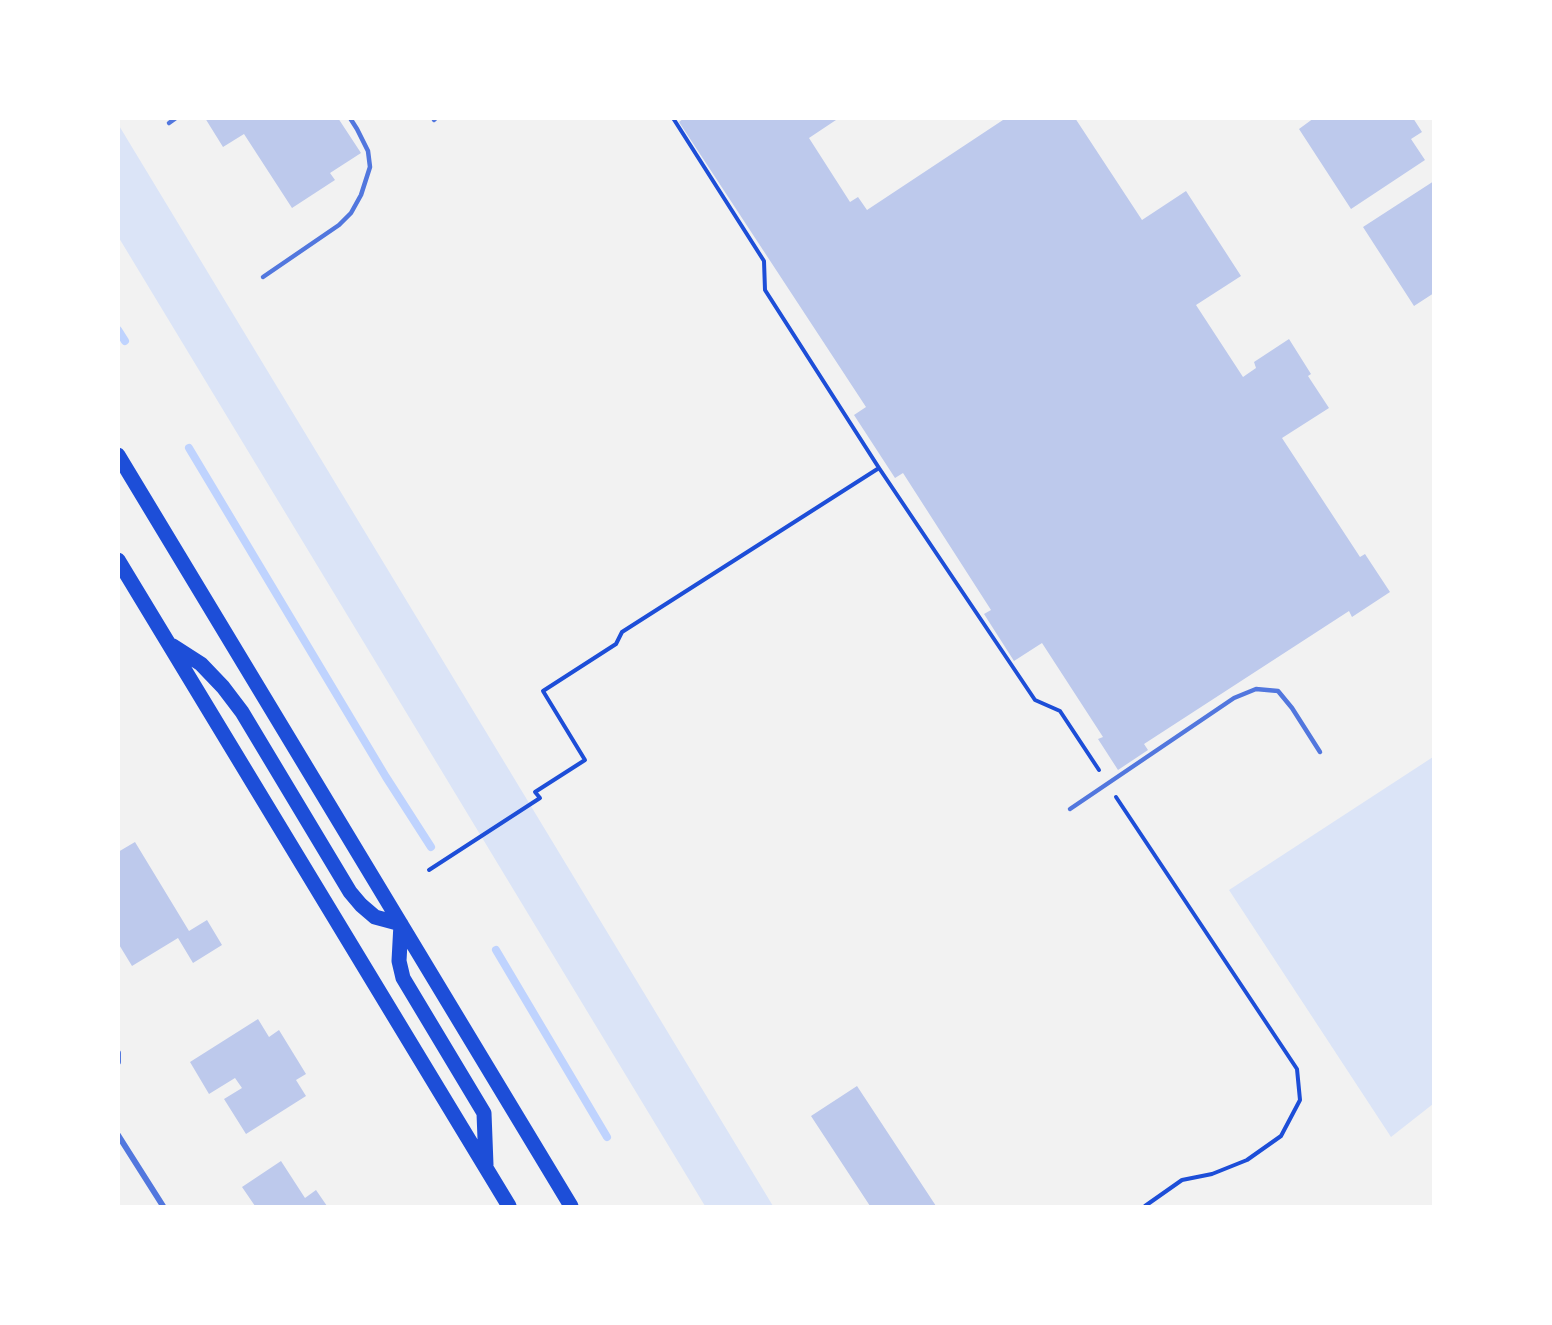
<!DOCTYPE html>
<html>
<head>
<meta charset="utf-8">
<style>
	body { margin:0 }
	#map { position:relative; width:1552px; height:1325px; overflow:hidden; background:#f2f2f2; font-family:"Fira Sans Condensed",sans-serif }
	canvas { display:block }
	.frame { position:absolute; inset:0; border:120px solid #fff; pointer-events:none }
</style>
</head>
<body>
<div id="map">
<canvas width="1552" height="1325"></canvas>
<div class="frame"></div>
</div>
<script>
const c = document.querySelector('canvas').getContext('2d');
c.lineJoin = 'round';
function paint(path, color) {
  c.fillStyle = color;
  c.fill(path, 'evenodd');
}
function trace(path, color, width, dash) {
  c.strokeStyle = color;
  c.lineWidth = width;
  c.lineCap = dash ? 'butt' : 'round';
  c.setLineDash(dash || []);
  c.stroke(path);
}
paint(new Path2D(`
	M 118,124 L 773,1206 L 705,1206 L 119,238 Z
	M 1433,757 L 1433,1104 L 1391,1137 L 1229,890 Z`), '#dbe4f7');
trace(new Path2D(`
	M 118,330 L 125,341
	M 189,448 L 386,777 L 431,847
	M 496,950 L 607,1137`), '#bfd3fe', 8);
paint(new Path2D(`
	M 205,118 L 338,118 L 361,153 L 330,173 L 335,180 L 292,208 L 244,134 L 223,147 Z
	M 684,118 L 839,118 L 809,138 L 850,202 L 858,197 L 867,210 L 1006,118 L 1075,118 L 1142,220 L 1186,191 L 1241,276 L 1196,305 L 1243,377 L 1256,368 L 1254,362 L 1289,339 L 1311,374 L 1308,376 L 1329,408 L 1282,438 L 1360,557 L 1365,554 L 1390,592 L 1352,617 L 1349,611 L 1144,744 L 1148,750 L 1118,770 L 1098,739 L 1103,737 L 1042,643 L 1014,661 L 984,614 L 991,610 L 903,473 L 895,478 L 854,415 L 866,407 L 679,122 Z
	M 1314,118 L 1413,118 L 1422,132 L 1411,139 L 1425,160 L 1351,209 L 1299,129 Z
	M 1434,181 L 1434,293 L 1414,306 L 1363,227 Z
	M 135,842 L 189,931 L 207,920 L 222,945 L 193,963 L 178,938 L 132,966 L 118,943 L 118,852 Z
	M 258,1019 L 269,1037 L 279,1030 L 306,1074 L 296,1080 L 306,1096 L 246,1134 L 224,1099 L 242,1088 L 235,1078 L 209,1094 L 190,1062 Z
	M 857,1086 L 936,1206 L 870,1206 L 811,1116 Z
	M 281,1161 L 305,1198 L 316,1190 L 327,1206 L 255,1206 L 242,1187 Z`), '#bdc9ec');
trace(new Path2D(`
	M 673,118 L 764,261 L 765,290 L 879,468 L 1035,700 L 1060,711 L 1099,770
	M 1116,797 L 1297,1069 L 1300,1100 L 1281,1136 L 1247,1160 L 1212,1174 L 1182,1180 L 1145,1206
	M 429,870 L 540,798 L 535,792 L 585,760 L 543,691 L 616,644 L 622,632 L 879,468`), '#1d4ed8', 4);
trace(new Path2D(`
	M 434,120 L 436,118
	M 169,123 L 176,118
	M 263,277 L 339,225 L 351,213 L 361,195 L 370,167 L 368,151 L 357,129 L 350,118
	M 1070,809 L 1234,698 L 1256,689 L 1278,691 L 1292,708 L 1320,752`), '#5277de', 4.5);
trace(new Path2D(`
	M 118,1053 L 118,1062
	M 118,1135 L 163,1206`), '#5277de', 6);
trace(new Path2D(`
	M 118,455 L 571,1206
	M 118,560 L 509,1206
	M 173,646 L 201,664 L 223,687 L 242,712 L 350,892 L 361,905 L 375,917 L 401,924
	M 401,924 L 399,961 L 403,978 L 484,1113 L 486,1165`), '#1d4ed8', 15);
</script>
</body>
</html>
